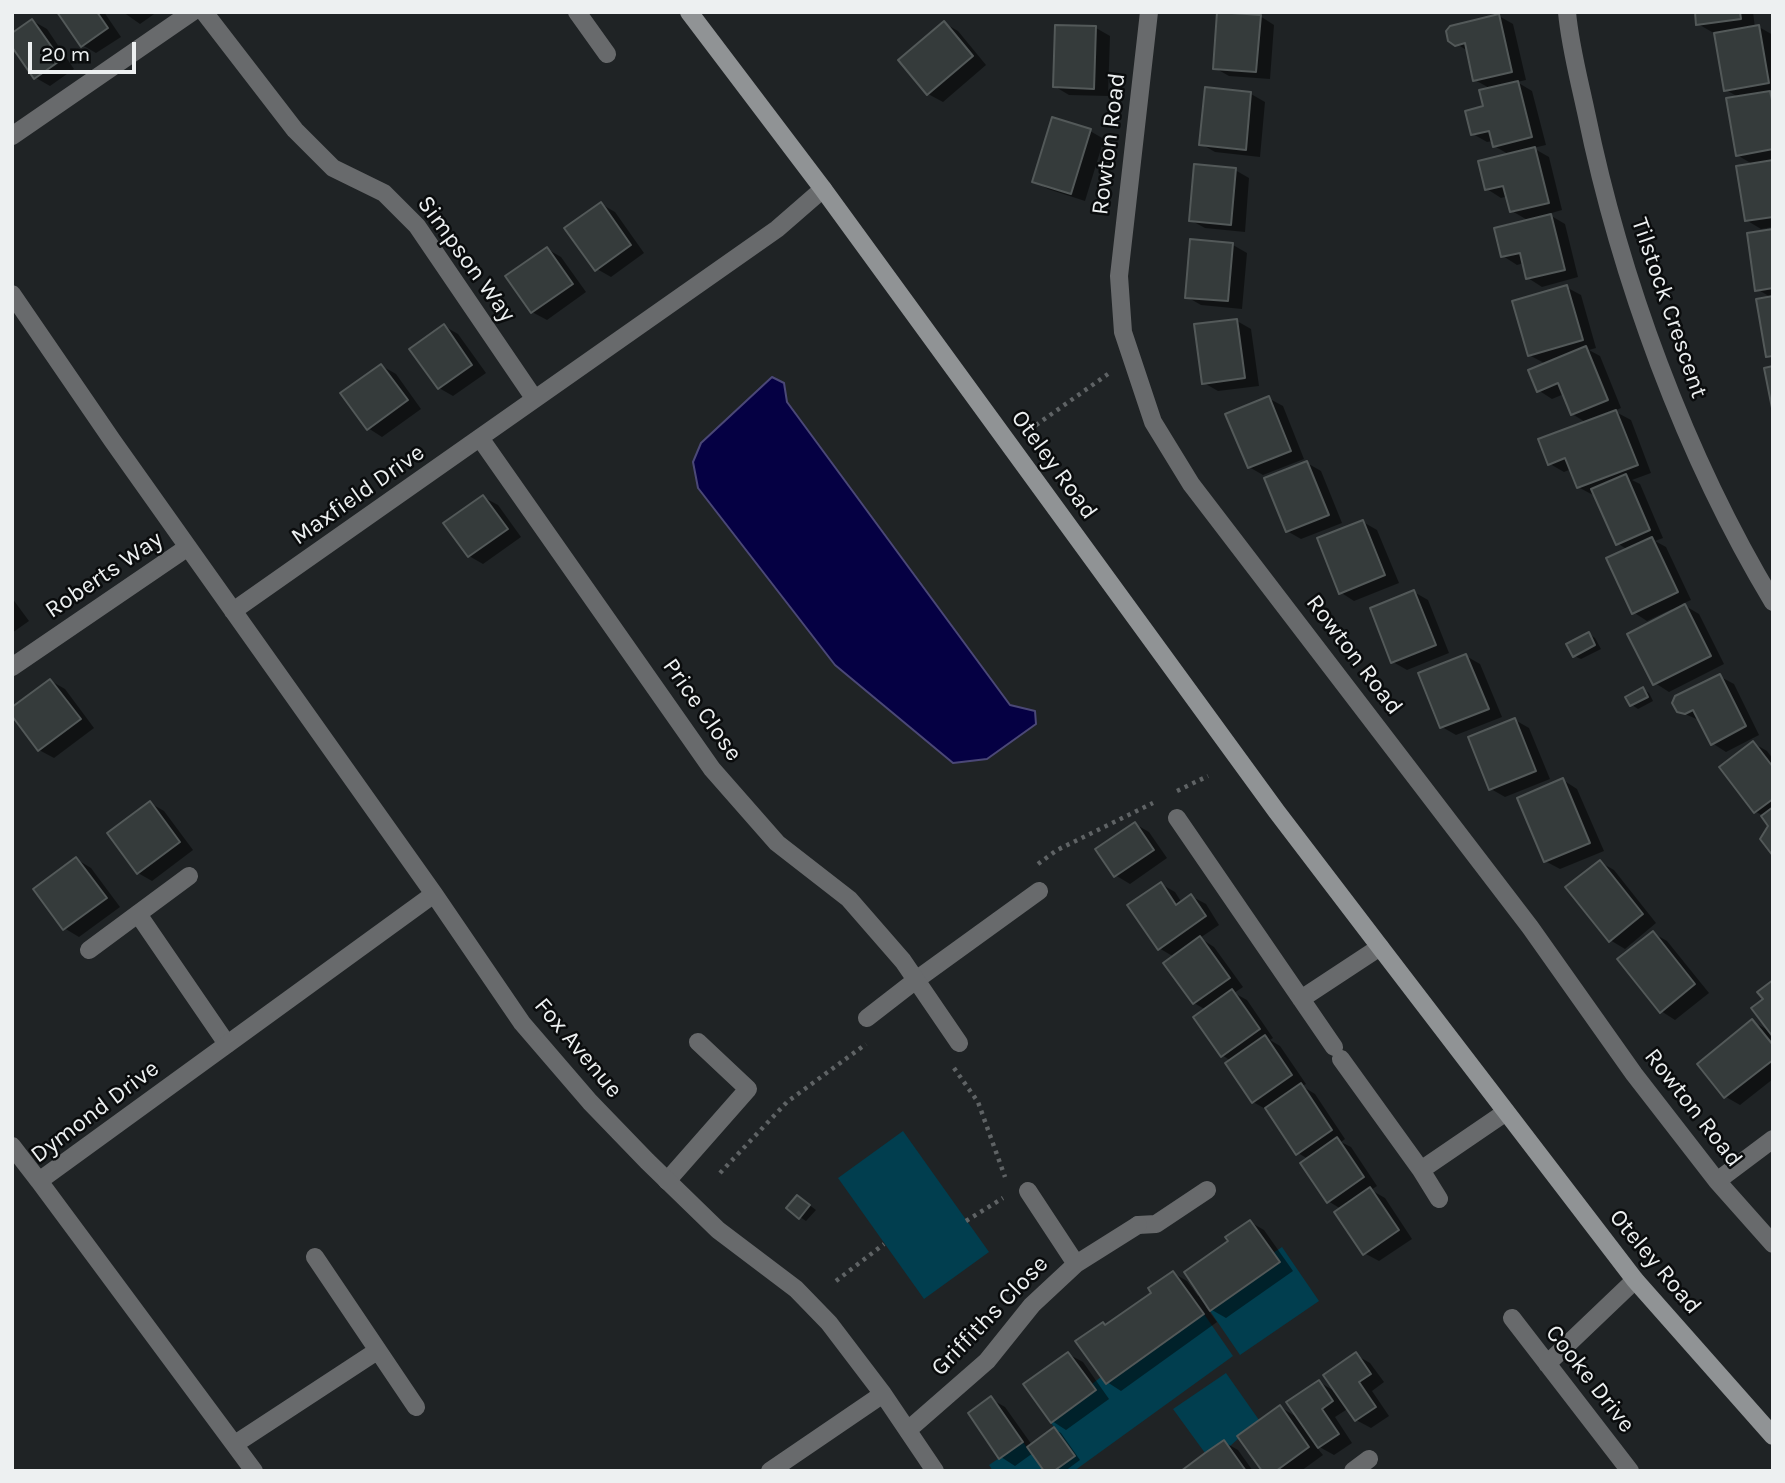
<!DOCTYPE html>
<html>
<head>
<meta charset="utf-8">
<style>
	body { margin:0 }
	#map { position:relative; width:1785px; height:1483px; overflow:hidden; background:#1f2325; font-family:Karla,sans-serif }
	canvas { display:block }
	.frame { position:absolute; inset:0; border:14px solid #edf0f1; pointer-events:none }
	.scale { position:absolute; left:28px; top:42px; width:108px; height:32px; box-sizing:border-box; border:4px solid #edf0f1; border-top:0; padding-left:9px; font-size:21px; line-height:24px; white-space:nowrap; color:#edf0f1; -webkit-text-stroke:5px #0a0c0d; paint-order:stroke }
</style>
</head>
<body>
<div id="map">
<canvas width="1785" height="1483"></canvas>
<div class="frame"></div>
<div class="scale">20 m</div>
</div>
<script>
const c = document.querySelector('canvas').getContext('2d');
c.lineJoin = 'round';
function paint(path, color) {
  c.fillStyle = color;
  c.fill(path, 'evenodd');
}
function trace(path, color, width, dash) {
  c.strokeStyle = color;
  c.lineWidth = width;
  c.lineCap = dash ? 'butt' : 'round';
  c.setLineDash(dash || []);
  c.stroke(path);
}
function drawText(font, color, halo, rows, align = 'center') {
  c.font = font + ' Karla,sans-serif';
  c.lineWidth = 5;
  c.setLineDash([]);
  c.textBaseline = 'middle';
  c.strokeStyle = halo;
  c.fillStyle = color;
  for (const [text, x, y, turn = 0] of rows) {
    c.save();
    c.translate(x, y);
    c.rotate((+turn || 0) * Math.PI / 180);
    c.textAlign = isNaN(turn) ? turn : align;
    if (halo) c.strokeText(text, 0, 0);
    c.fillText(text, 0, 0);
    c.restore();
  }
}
paint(new Path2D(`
	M 903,1131 L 989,1252 L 924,1299 L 838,1178 Z
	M 1282,1247 L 1319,1301 L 1240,1355 L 1210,1311 L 1280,1262 L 1273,1253 Z
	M 1204,1314 L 1233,1356 L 1074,1471 L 1054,1471 L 1075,1456 L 1051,1423 L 1095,1390 L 1092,1384 L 1101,1377 L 1106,1383 Z
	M 1226,1373 L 1259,1420 L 1229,1447 L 1224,1440 L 1205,1453 L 1173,1409 Z
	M 1023,1442 L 1044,1471 L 993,1471 L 989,1465 Z`), '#013e4f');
const water = new Path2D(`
	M 772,377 L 784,383 L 787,402 L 1010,705 L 1035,711 L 1036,724 L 987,759 L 953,763 L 835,665 L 698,488 L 693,462 L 701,443 Z`);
paint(water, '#050043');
trace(water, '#4b4877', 2);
paint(new Path2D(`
	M 59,12 L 104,12 L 121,37 L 96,53 L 82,45 Z
	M 123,12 L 157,12 L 140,24 Z
	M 1696,12 L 1753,12 L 1755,28 L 1759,27 L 1773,35 L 1773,92 L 1770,93 L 1773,94 L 1773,227 L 1761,229 L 1746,220 L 1754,165 L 1737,155 L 1740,98 L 1726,90 L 1715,32 L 1712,32 L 1698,24 Z
	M 1260,16 L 1274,25 L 1270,79 L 1229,76 L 1215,68 Z
	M 1499,16 L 1513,24 L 1526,80 L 1517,82 L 1532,91 L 1546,145 L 1533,148 L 1549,157 L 1562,210 L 1548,214 L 1565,224 L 1578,277 L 1542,287 L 1528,278 L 1524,263 L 1517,265 L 1503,256 L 1529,221 L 1512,211 L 1508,196 L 1501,198 L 1487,189 L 1510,155 L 1494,146 L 1493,141 L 1487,142 L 1473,134 L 1491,89 L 1475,80 L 1468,51 L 1450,40 Z
	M 33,21 L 47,29 L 74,69 L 50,86 L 36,78 Z
	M 944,23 L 958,31 L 986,65 L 943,102 L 928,94 Z
	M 1096,28 L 1110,36 L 1108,96 L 1069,95 L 1054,86 Z
	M 1206,89 L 1251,94 L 1265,102 L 1260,157 L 1215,152 L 1201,144 Z
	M 1090,131 L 1104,139 L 1085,201 L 1048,189 L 1034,181 Z
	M 1235,170 L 1249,178 L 1245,232 L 1205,228 L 1190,220 Z
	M 601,204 L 615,212 L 644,253 L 611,277 L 597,269 Z
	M 1773,230 L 1773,359 L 1767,356 L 1772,298 L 1757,289 Z
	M 1233,245 L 1247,253 L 1242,309 L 1201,305 L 1187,297 Z
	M 547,249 L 561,257 L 586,292 L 547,320 L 532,312 L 507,277 Z
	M 1566,287 L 1581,295 L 1596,348 L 1589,350 L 1600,356 L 1621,408 L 1614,411 L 1631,420 L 1651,473 L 1632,480 L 1640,484 L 1663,538 L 1655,541 L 1666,547 L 1691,600 L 1682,604 L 1699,614 L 1724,664 L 1669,692 L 1655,683 L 1673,612 L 1672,609 L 1647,621 L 1633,612 L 1628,550 L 1617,543 L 1595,494 L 1593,495 L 1578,487 L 1571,469 L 1564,472 L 1550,464 L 1587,423 L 1572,414 L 1564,394 L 1552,399 L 1538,390 L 1546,364 L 1529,355 Z
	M 1237,321 L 1251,329 L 1259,386 L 1218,391 L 1204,383 Z
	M 444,326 L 458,334 L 486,373 L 453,396 L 439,388 Z
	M 382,366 L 396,374 L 421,409 L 382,437 L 368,428 Z
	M 1268,398 L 1283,406 L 1304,459 L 1263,475 L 1249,467 Z
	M 1307,463 L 1321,471 L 1342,523 L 1301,539 L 1287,531 Z
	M 483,497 L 498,505 L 521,537 L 483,564 L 469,556 Z
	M 1363,522 L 1377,530 L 1399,583 L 1354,601 L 1340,592 Z
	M 1414,592 L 1428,600 L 1449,653 L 1407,670 L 1393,662 Z
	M 12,598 L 29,621 L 12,633 Z
	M 1589,634 L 1595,638 L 1601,649 L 1581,659 L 1574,656 Z
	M 1466,656 L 1480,664 L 1502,717 L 1456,735 L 1442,727 Z
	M 1719,676 L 1734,684 L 1759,735 L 1726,752 L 1712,743 L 1701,721 L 1678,711 Z
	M 51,681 L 65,689 L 94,728 L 54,758 L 39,750 Z
	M 1643,689 L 1649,693 L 1653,701 L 1638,709 L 1632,705 Z
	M 1515,720 L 1529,728 L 1550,779 L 1505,797 L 1491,789 Z
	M 1753,743 L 1767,751 L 1773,759 L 1773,853 L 1770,826 L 1764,816 L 1756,812 Z
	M 1563,780 L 1577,789 L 1604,851 L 1560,869 L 1545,861 Z
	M 150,803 L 164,811 L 193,850 L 152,881 L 138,873 Z
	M 1135,824 L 1149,832 L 1167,858 L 1130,884 L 1115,875 Z
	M 76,859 L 91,868 L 120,907 L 79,937 L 64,928 Z
	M 1600,862 L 1614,870 L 1656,923 L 1625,949 L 1610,940 Z
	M 1161,884 L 1175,892 L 1182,903 L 1191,896 L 1206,904 L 1219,925 L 1200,938 L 1214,947 L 1243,987 L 1234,993 L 1247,1000 L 1273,1038 L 1270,1040 L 1280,1046 L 1306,1084 L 1302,1086 L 1315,1094 L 1345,1139 L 1341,1142 L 1351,1147 L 1377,1186 L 1371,1190 L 1385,1198 L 1412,1239 L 1379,1261 L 1364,1253 L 1341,1209 L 1328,1201 L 1308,1159 L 1298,1153 L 1269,1111 L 1253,1102 L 1231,1061 L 1222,1055 L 1206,1010 L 1194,1003 L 1174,957 L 1159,948 Z
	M 1653,933 L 1667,941 L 1709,993 L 1675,1020 L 1661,1011 Z
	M 1773,982 L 1773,1079 L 1740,1105 L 1726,1097 L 1699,1064 L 1752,1021 L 1771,1032 L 1766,1000 Z
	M 804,1201 L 816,1210 L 806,1221 L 800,1217 Z
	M 1250,1222 L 1264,1230 L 1293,1271 L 1226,1318 L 1205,1306 L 1217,1322 L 1121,1391 L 1107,1382 L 1103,1324 L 1107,1326 L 1153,1293 L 1173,1273 L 1187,1281 L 1198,1296 L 1231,1242 Z
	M 1068,1354 L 1083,1362 L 1109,1399 L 1066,1430 L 1052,1421 Z
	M 1356,1355 L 1370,1363 L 1384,1382 L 1372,1391 L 1389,1416 L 1371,1428 L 1356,1420 L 1349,1408 L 1335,1417 L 1352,1443 L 1334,1455 L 1314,1444 L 1323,1455 L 1301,1471 L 1264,1471 L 1280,1407 L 1300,1419 L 1319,1382 L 1338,1393 Z
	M 991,1399 L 1005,1407 L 1032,1445 L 1054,1429 L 1061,1433 L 1080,1460 L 1065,1471 L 1046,1471 L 1033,1453 L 1015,1466 L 1001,1457 Z
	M 1224,1442 L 1238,1450 L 1253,1471 L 1184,1471 Z`), '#0007');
const building = new Path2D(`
	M 57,12 L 97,12 L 108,28 L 81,47 Z
	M 1217,12 L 1261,15 L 1256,72 L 1213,69 Z
	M 1695,12 L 1740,12 L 1741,19 L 1696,25 Z
	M 1499,14 L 1512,72 L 1473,81 L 1465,43 L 1455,46 L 1448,41 L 1446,31 L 1450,26 Z
	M 32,19 L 61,60 L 34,79 L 12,47 L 12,33 Z
	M 944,21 L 973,56 L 927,95 L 898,60 Z
	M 1055,25 L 1096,26 L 1094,89 L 1053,87 Z
	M 1759,25 L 1769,83 L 1724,91 L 1714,33 Z
	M 1518,81 L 1532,137 L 1493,147 L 1489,131 L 1471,135 L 1465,111 L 1483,106 L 1479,90 Z
	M 1205,87 L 1251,92 L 1246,150 L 1199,145 Z
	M 1770,91 L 1773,105 L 1773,149 L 1736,156 L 1726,98 Z
	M 1052,117 L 1091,129 L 1071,194 L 1032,182 Z
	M 1535,147 L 1549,203 L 1510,212 L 1503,186 L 1485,190 L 1478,161 Z
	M 1773,160 L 1773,217 L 1745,221 L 1736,166 Z
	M 1194,164 L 1236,168 L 1231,225 L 1189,221 Z
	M 601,202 L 631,245 L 595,271 L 564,228 Z
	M 1551,214 L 1565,270 L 1526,279 L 1520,253 L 1501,257 L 1494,228 Z
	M 1773,229 L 1773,288 L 1755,291 L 1747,233 Z
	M 1190,239 L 1233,243 L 1228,301 L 1185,298 Z
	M 547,247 L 573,284 L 531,313 L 505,276 Z
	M 1567,285 L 1583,340 L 1528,356 L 1512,301 Z
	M 1773,296 L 1773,356 L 1766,357 L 1756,299 Z
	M 1237,319 L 1245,378 L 1202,384 L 1194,324 Z
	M 444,324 L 472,365 L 438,389 L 409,349 Z
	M 1586,346 L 1608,400 L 1571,415 L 1558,383 L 1537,392 L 1528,370 Z
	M 381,364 L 408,400 L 367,430 L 340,393 Z
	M 1773,366 L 1773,413 L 1764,368 Z
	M 1269,396 L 1291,451 L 1248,468 L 1225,414 Z
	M 1616,410 L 1638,465 L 1577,488 L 1565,458 L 1548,465 L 1538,439 Z
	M 1307,461 L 1329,515 L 1286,532 L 1264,478 Z
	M 1626,474 L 1650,530 L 1616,545 L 1591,489 Z
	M 483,495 L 508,529 L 468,557 L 443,523 Z
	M 1363,520 L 1385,575 L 1339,594 L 1317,538 Z
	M 1652,537 L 1678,592 L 1632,614 L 1606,558 Z
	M 1414,590 L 1436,645 L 1391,663 L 1370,608 Z
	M 1685,604 L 1711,656 L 1653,685 L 1627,634 Z
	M 1589,632 L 1595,645 L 1573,657 L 1566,644 Z
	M 1466,654 L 1489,709 L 1440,728 L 1418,673 Z
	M 1720,674 L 1746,726 L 1711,745 L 1693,710 L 1685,714 L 1677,712 L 1672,703 L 1675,696 Z
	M 50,679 L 81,719 L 38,751 L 12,716 L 12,707 Z
	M 1643,687 L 1648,697 L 1630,706 L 1625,697 Z
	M 1515,718 L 1536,771 L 1489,790 L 1468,737 Z
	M 1753,741 L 1773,767 L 1773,799 L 1754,813 L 1719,767 Z
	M 1563,778 L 1590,843 L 1544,862 L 1517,798 Z
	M 150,801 L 180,842 L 137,874 L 107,833 Z
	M 1773,807 L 1773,856 L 1760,839 L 1768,826 L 1761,816 Z
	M 1135,822 L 1154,850 L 1114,877 L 1095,849 Z
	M 76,857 L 107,898 L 63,930 L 33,889 Z
	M 1600,860 L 1643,914 L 1609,942 L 1565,887 Z
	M 1161,882 L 1176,905 L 1191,894 L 1206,916 L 1158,950 L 1127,905 Z
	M 1653,931 L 1695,984 L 1660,1013 L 1617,959 Z
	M 1200,936 L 1230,978 L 1193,1004 L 1163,963 Z
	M 1773,980 L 1773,1037 L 1751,1008 L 1763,999 L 1757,992 Z
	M 1232,989 L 1260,1029 L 1221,1057 L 1193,1017 Z
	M 1752,1019 L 1773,1045 L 1773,1060 L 1724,1098 L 1697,1064 Z
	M 1265,1035 L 1292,1075 L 1252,1103 L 1225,1063 Z
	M 1301,1083 L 1332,1130 L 1296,1155 L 1265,1108 Z
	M 1337,1137 L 1364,1177 L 1327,1203 L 1300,1163 Z
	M 1370,1187 L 1399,1230 L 1363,1255 L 1334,1212 Z
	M 797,1195 L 810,1205 L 799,1219 L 786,1208 Z
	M 1250,1220 L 1280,1262 L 1210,1311 L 1184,1272 L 1228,1241 L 1225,1237 Z
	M 1173,1271 L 1204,1314 L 1106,1384 L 1075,1341 L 1103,1322 L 1105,1325 L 1151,1293 L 1148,1288 Z
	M 1068,1352 L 1096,1390 L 1051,1423 L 1023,1384 Z
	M 1356,1352 L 1371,1374 L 1359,1382 L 1376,1407 L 1355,1421 L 1323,1375 Z
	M 1319,1380 L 1333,1401 L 1322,1409 L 1339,1434 L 1318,1448 L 1286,1402 Z
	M 991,1396 L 1023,1442 L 999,1459 L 968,1413 Z
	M 1280,1405 L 1309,1447 L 1276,1471 L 1262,1471 L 1237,1436 Z
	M 1054,1427 L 1075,1456 L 1054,1471 L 1044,1471 L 1027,1447 Z
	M 1224,1440 L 1246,1471 L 1181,1471 L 1205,1453 Z`);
paint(building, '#353b3b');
trace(building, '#535959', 2);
trace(new Path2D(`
	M 1029,430 L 1108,374
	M 1177,791 L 1208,776
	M 1038,864 L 1057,850 L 1153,803
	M 954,1068 L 978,1102 L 1005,1177
	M 720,1173 L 787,1102 L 866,1044
	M 966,1221 L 1003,1198
	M 836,1281 L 884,1244`), '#5f6365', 4.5, [3.5, 5]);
trace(new Path2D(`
	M 577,12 L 607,54
	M 138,914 L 227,1044
	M 89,950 L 189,876
	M 916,980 L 1039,891
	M 667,1181 L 748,1089 L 698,1042
	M 1138,1225 L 1156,1224 L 1207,1190`), '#686a6c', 18);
trace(new Path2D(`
	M 204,12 L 295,130 L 333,168 L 384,193 L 417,226 L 534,398
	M 1149,12 L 1119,276 L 1123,332 L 1153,422 L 1191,484 L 1530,927 L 1634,1074 L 1717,1181 L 1773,1244
	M 1567,12 C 1570,46 1579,79 1586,112 C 1620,278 1685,456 1773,602
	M 12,136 L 192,12
	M 12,294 L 112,440 L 434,894 L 522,1023 L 590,1102 L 647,1161 L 718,1230 L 796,1289 L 829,1323 L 883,1394 L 935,1471
	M 480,438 L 712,769 L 777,843 L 849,899 L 903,961 L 959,1043
	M 233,611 L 777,229 L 823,189
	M 12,667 L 188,547
	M 1177,818 L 1334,1047
	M 1301,999 L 1380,947
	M 867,1018 L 916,980
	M 1341,1059 L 1421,1170 L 1439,1199
	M 12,1146 L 39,1181
	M 1421,1170 L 1506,1112
	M 1717,1181 L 1773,1139
	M 1028,1191 L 1076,1264
	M 315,1257 L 416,1407
	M 1512,1318 L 1630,1471
	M 1547,1364 L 1635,1280
	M 908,1430 L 987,1361 L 1032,1305 L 1076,1264 L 1138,1225
	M 235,1444 L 377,1351
	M 254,1471 L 39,1181 L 434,894
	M 770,1471 L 883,1394
	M 1353,1471 L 1369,1459`), '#686a6c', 18);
trace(new Path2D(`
	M 689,12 L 823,189 L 1277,812 L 1380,947 L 1635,1280 L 1773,1436`), '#909395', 18);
drawText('24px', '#edf0f1', '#0a0c0d', [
	["Rowton Road",1109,144,-83],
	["Simpson Way",466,259,54],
	["Tilstock Crescent",1669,308,71],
	["Oteley Road",1054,465,54],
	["Maxfield Drive",358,495,-35],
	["Roberts Way",104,575,-34],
	["Rowton Road",1354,655,53],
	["Price Close",702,710,55],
	["Fox Avenue",578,1048,50],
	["Rowton Road",1693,1108,52],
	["Dymond Drive",95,1112,-37],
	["Oteley Road",1655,1262,50],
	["Griffiths Close",990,1316,-46],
	["Cooke Drive",1590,1379,52]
]);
</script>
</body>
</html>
